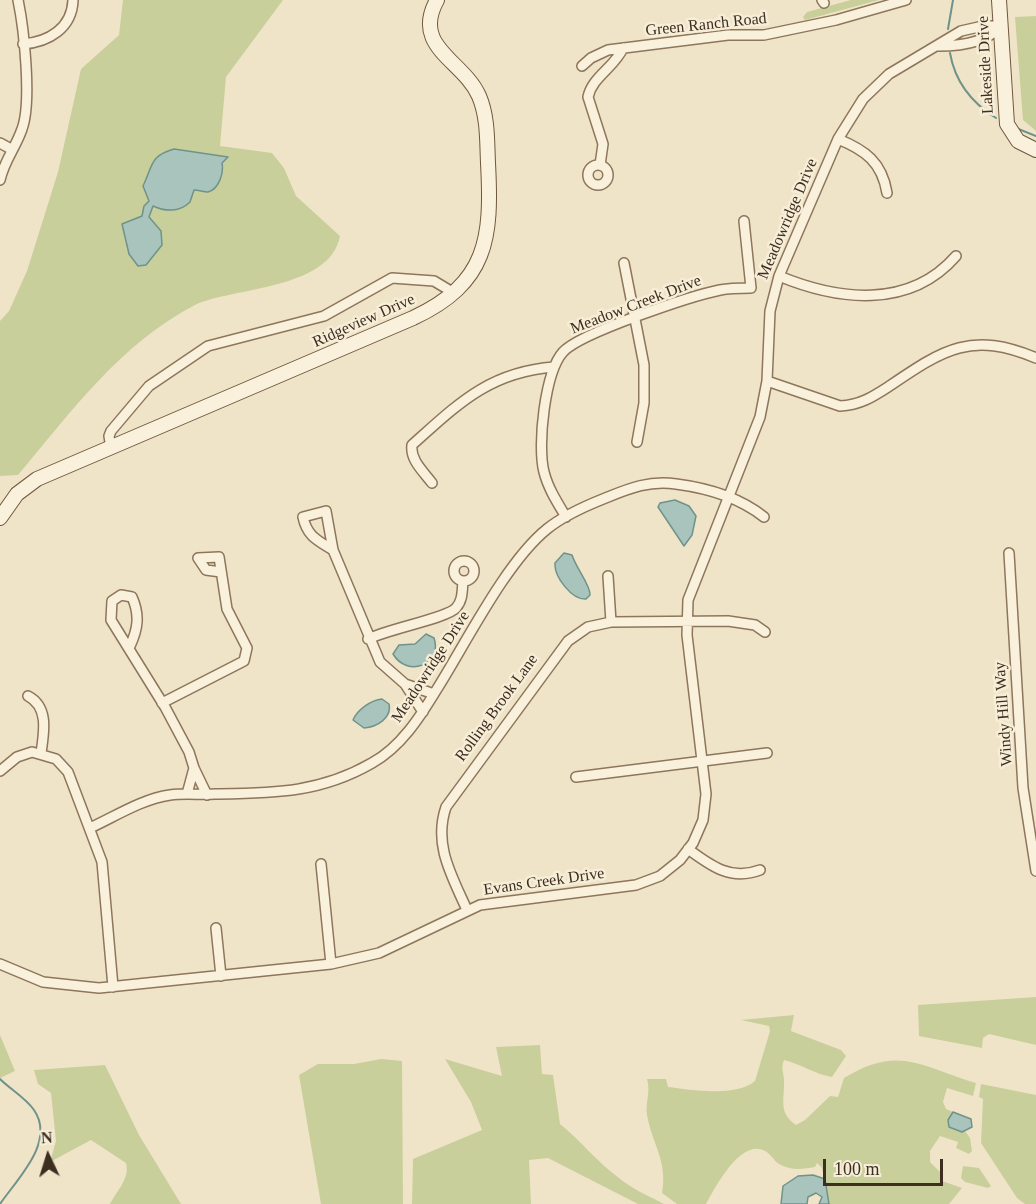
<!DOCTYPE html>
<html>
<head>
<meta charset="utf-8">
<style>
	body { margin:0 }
	#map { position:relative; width:1036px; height:1204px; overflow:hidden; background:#f0e4c8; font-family:Georgia,serif }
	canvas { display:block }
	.north { position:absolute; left:18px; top:1126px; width:60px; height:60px; -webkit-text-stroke:4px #f7eed8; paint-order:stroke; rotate:356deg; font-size:16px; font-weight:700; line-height:24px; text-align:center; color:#3d2e20 }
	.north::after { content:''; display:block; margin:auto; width:21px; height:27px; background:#3d2e20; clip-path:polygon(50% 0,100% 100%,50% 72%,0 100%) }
	.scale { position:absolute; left:823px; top:1159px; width:120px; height:27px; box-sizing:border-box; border:3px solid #3d2e20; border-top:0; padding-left:8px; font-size:18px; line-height:21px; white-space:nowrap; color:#3d2e20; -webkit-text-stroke:4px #f7eed8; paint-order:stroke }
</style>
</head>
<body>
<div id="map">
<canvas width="1036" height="1204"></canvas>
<div class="north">N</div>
<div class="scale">100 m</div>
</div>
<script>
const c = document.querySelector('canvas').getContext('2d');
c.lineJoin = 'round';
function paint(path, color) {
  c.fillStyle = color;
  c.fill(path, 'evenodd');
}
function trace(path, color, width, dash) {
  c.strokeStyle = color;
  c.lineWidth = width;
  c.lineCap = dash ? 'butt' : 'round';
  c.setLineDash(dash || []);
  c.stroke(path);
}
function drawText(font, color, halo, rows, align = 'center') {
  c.font = font + ' Georgia,serif';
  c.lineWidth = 5;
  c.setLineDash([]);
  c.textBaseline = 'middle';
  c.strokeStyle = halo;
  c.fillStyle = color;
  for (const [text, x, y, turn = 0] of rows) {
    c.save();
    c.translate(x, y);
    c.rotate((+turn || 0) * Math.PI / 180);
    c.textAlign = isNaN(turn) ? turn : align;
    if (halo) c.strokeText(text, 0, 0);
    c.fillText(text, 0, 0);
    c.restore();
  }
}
paint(new Path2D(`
	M 123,0 L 283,0 L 226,77 L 220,146 L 272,153 L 284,168 L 296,196 L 340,236 C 330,290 233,287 195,305 C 121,343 71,412 18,475 L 0,476 L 0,321 L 9,311 L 27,271 L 58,172 L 81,69 L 119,35 Z
	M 851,0 L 879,0 L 805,20 L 803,17 L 807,12 Z
	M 1036,16 L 1036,131 L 1023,120 L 1015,17 Z
	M 1036,997 L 1036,1045 L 989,1034 L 983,1038 L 982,1048 L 919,1036 L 918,1005 Z
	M 794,1015 L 791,1031 L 841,1050 L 846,1056 L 832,1077 C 814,1074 801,1064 784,1060 C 780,1069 785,1075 784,1084 C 784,1102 779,1113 796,1125 L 805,1120 L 830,1096 L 838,1097 L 844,1078 C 899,1044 922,1067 976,1083 L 973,1096 L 947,1088 L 943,1102 L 946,1109 L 953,1112 L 948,1120 L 962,1132 L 965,1131 L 970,1138 L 972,1151 L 969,1154 L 956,1148 L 958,1142 L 940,1136 L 930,1151 L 930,1162 L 942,1174 L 942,1181 L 962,1188 L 949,1204 L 829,1204 L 822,1168 L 817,1163 L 815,1167 C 804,1169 790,1171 779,1164 C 774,1161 771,1154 765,1151 C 741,1138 716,1186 706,1204 L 677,1204 L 662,1193 C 668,1161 652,1144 647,1115 C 645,1103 651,1092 647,1079 L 666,1079 L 668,1087 C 691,1090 737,1097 755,1081 L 770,1031 L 769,1026 L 741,1020 Z
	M 0,1035 L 15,1071 L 0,1078 Z
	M 540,1045 L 542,1074 L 553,1075 L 560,1124 C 581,1141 597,1162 619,1178 C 632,1189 649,1196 664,1204 L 638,1204 L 548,1158 L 529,1160 L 531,1204 L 412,1204 L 413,1159 L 482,1130 L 471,1102 L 445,1059 L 502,1076 L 496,1047 Z
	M 381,1059 L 402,1061 L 403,1204 L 321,1204 L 299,1075 L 318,1064 L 354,1064 Z
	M 105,1065 L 139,1135 L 181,1204 L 110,1204 C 117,1190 130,1179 126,1163 L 91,1140 L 50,1162 L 56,1141 L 51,1093 L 38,1084 L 34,1070 Z
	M 981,1084 L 1036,1095 L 1036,1204 L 1025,1204 L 1017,1198 L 981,1143 L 983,1099 L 979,1097 Z
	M 963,1166 L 979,1168 L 991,1186 L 988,1188 L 965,1182 L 961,1178 Z`), '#c9cf9b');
const water = new Path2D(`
	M 174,149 L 228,157 L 222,163 C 224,173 219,189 208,192 C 205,192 197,190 194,190 L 190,202 C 180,212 166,212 153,206 L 149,217 L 161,231 L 162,245 L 146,265 L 138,266 L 129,254 L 122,224 L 142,216 L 144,206 L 149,201 L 143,186 C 153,166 149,156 174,149 Z
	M 675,500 L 689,506 L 696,516 L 692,535 L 684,546 L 658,507 L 660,503 Z
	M 564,553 L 572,555 C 576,568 591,586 590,595 L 586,599 C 572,600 554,577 555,563 Z
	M 426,634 L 434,638 C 443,665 407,678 393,654 L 399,645 L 415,644 Z
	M 382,699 L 389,704 C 392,718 377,727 364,728 L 353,720 C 357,710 371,700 382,699 Z
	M 953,1112 L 971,1119 L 972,1127 L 962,1132 L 949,1127 L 948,1120 Z
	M 813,1175 L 825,1179 L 829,1204 L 819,1204 L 822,1197 L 816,1193 L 808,1197 L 807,1204 L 781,1204 L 783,1186 L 798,1176 Z`);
paint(water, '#a9c4bc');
trace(water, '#6f938a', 1.5);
trace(new Path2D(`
	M 948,29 L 953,0
	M 950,53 C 955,82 972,103 996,118
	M 1016,128 L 1036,136
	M 0,1079 C 10,1089 26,1098 34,1110 C 56,1142 17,1179 0,1204`), '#6f938a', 2);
const street = new Path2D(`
	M 822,0 L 824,3
	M 23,44 C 49,42 72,28 73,0
	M 939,46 C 961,46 986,43 1001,26
	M 582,66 L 591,58 L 608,50 L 728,35 L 764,35 L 836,20 L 906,0
	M 838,139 C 865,150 882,162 887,193
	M 0,143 L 11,149
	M588 175a10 10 0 1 1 20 0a10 10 0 1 1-20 0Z
	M 600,165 L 603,144 L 588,97 C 592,77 615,67 623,48
	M 0,180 C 4,161 16,147 22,129 C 32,102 24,29 18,0
	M 624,263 L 644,365 L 644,403 L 637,442
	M 779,276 C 837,300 909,310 956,256
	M 767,381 L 840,406 C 861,405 874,396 891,385 C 944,349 972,331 1036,358
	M 111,448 L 109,436 L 111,431 L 149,386 L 208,346 L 324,316 L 392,278 L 434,281 L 454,293
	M 432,483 C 423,471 410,460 412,445 C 458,404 489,372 554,367
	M 566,517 C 557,502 548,488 544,472 C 537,445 545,372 563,352 C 580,333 691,296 720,290 C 730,288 741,288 751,288 L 744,221
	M 333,550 C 317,540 307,536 303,517 L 326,511 L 333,550 L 380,662 L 405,684 L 434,694
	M 1009,553 L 1023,788 L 1036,871
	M454 571a10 10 0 1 1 20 0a10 10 0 1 1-20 0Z
	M 608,576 L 611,622
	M 368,639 C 388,629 447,618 456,608 C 463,600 462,591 463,581
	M 130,646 C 138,629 140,615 132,597 L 121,595 L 112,601 L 111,620 L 165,707 L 189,752 L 194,768 L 207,795
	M 405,684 L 423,712
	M 28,696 C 49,707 44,732 41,753
	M 162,703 L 244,661 L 247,648 L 227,609 L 219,557 L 198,558 L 206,570 L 221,572
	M 0,771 L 17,757 L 32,752 L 56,759 L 68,772 L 102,862 L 113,987
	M 576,777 L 767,753
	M 187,794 L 194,768
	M 90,828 C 116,816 142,799 170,795 C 185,793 200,795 215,794 C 274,793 320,793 372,763 C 401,747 420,717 437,689 C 466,643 506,562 547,529 C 563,516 583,507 603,499 C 628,489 648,480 676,484 C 707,488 739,497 764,517
	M 688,849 C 711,866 731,881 760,870
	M 321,864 L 331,964
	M 467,910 C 452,876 433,845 446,807 L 568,641 L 588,627 L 611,622 L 728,621 L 755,625 L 765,632
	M 216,928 L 221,976
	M 0,964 L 43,982 L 99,988 L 331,964 L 379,953 L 480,905 L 636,885 L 660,876 L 680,860 L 693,843 L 703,820 L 706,794 L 687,635 L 688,600 L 760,417 L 767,381 L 770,311 L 779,276 L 838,139 L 863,99 L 889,74 L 961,31 L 983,26 L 1001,26`);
const secondary = new Path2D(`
	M 999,0 L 1007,124 L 1018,141 L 1036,150
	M 0,518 L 17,494 L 37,479 L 413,318 C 488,283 492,238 488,163 C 487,141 488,117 479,96 C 463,60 411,47 437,0`);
trace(street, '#8d765c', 12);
trace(secondary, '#6f573f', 16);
trace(street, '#faf1dc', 9);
trace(secondary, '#faf1dc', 14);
drawText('16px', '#3d2e20', '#f7eed8', [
	["Green Ranch Road",706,25,-6],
	["Lakeside Drive",986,65,-93],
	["Meadowridge Drive",788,219,-67],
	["Meadow Creek Drive",636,305,-21],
	["Ridgeview Drive",364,321,-24],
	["Meadowridge Drive",431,667,-57],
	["Rolling Brook Lane",497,708,-54],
	["Windy Hill Way",1004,714,-94],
	["Evans Creek Drive",544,882,-8]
]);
</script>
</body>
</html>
